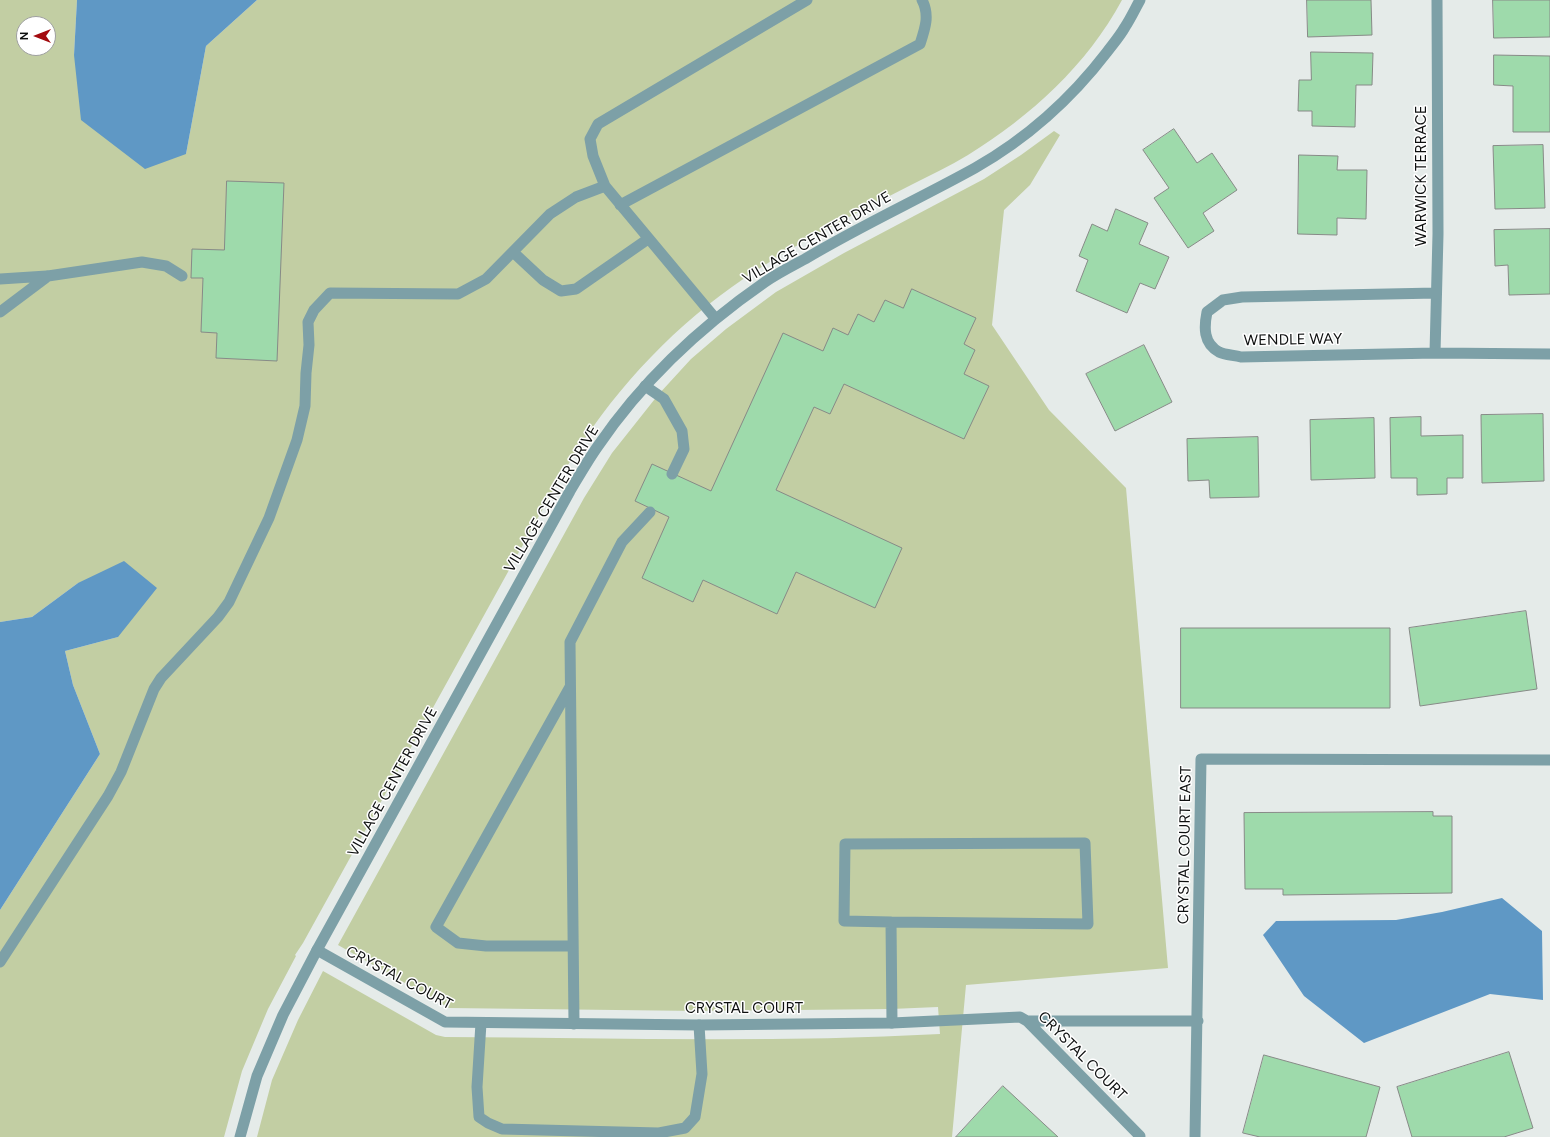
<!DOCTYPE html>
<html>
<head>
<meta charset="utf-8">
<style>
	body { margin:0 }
	#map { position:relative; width:1550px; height:1137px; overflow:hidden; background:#e5ebe9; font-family:Figtree,sans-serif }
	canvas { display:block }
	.north { position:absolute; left:16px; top:16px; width:40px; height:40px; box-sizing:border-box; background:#fff; border:1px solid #9e9f9f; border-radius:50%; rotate:270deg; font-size:11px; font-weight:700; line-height:16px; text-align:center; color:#0d0f0f }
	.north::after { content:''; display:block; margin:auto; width:14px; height:18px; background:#a30b0f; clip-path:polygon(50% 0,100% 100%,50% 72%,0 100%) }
</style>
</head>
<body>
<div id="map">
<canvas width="1550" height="1137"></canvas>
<div class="north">N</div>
</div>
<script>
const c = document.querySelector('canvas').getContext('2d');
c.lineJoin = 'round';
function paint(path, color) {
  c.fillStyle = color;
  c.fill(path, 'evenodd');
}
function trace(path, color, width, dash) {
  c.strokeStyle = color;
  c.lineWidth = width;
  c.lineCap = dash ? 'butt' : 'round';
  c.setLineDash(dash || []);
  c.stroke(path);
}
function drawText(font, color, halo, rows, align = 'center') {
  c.font = font + ' Figtree,sans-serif';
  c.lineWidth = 3;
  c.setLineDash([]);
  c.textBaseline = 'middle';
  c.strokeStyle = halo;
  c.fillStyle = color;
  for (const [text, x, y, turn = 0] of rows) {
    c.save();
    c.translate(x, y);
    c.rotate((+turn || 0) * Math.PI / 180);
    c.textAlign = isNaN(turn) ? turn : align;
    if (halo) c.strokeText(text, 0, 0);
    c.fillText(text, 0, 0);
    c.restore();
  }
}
paint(new Path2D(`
	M 0,0 L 77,0 L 74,55 L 186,154 L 206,46 L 257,0 L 1122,0 C 1087,65 1031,116 968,155 C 950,166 930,175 911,185 C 859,212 806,238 757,270 C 689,313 629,373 584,440 C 574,454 565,470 556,485 L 303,943 L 295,955 L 296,956 L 268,1009 L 242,1071 L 224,1137 L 0,1137 L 0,910 L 100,754 L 73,685 L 65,651 L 118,637 L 78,583 L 32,617 L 0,622 ZM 24,24 L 48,24 L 48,48 L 24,48 Z
	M 1054,131 L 1060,135 L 1030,185 L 1004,210 L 992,325 L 1049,410 L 1126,488 L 1168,968 L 966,985 L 952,1137 L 257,1137 L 272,1080 L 298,1020 L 323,971 L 436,1035 L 445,1037 C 610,1038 775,1043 940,1034 L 938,1007 L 891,1009 L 699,1011 L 449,1008 L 338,945 L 584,498 L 612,453 L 658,395 L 691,359 L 726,329 L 776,292 L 844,253 L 984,179 L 1021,155 Z`), '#c2cea3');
paint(new Path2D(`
	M 77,0 L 257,0 L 206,46 L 186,154 L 145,169 L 81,120 L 74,55 Z
	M 124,561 L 157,588 L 118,637 L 65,651 L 73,685 L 100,754 L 0,910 L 0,622 L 32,617 L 78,583 Z
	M 1502,898 L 1542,931 L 1543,1000 L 1490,994 L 1364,1043 L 1304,996 L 1263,935 L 1276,921 L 1396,920 L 1442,912 Z`), '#5f98c5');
const building = new Path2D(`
	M 1307,0 L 1371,0 L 1372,35 L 1308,37 Z
	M 1493,0 L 1550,0 L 1550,37 L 1494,38 Z
	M 1311,52 L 1373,53 L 1372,85 L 1356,85 L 1355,127 L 1312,126 L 1312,111 L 1298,111 L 1299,80 L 1311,80 Z
	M 1494,55 L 1550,56 L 1550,132 L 1513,132 L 1513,86 L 1494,85 Z
	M 1174,129 L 1197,163 L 1212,153 L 1237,190 L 1203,213 L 1214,231 L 1188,248 L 1154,198 L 1169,188 L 1143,150 Z
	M 1543,145 L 1545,208 L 1495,209 L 1493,146 Z
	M 1299,155 L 1338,156 L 1337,170 L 1367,170 L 1366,219 L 1337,218 L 1337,235 L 1298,234 Z
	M 227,181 L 284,183 L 277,361 L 216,358 L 217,333 L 201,332 L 203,278 L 191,278 L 192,249 L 224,250 Z
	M 1116,209 L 1148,223 L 1139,244 L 1169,257 L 1155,289 L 1140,283 L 1127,313 L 1076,291 L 1088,260 L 1079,256 L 1092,224 L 1107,231 Z
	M 1550,229 L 1550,294 L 1509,295 L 1508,265 L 1495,266 L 1494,230 Z
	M 912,289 L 976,318 L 964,344 L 975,350 L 964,374 L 989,386 L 964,439 L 844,384 L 830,414 L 814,407 L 776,490 L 902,548 L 875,608 L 796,572 L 777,614 L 703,580 L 693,602 L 642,578 L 669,517 L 635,501 L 652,464 L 711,491 L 783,333 L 823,351 L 833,328 L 848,335 L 858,314 L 874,322 L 885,300 L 903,308 Z
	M 1144,345 L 1172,402 L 1115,431 L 1086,374 Z
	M 1543,414 L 1544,481 L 1482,483 L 1481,415 Z
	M 1421,417 L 1421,436 L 1463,435 L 1463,478 L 1447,478 L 1447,494 L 1417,495 L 1417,478 L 1391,478 L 1390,418 Z
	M 1374,418 L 1375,478 L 1311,480 L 1310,420 Z
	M 1258,437 L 1259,497 L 1210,498 L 1209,480 L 1188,481 L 1187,439 Z
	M 1526,611 L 1537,689 L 1420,706 L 1409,628 Z
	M 1181,628 L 1390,628 L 1390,708 L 1181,708 Z
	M 1433,812 L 1433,816 L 1452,816 L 1452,893 L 1283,895 L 1283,889 L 1245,889 L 1244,813 Z
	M 1509,1052 L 1533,1128 L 1504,1137 L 1412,1137 L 1397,1087 Z
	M 1264,1055 L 1380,1087 L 1366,1137 L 1260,1137 L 1243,1133 Z
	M 1003,1086 L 1058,1137 L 956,1137 Z`);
paint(building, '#9edaab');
trace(building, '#878a87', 1);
trace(new Path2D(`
	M 605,186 L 593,156 L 590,139 L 598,124 L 807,0
	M 620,205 L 920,44 C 925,29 930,15 922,0
	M 513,252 L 543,280 L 561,291 L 576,289 L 648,239
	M 0,279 L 47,276
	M 0,312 L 48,276 L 142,262 L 166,266 L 182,276
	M 645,386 L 664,399 L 682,431 L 684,449 L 672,474
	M 570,687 L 436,927 L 458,943 L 486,946 L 573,946
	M 891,922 L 1088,924 L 1085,843 L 845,844 L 844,921 L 891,922 L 892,1023
	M 0,962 L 108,796 L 121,772 L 154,689 L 161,678 L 218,617 L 229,602 L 269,518 L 297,440 L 305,406 L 306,373 L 309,345 L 308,322 L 314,310 L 330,293 L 458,294 L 486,279 L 550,214 L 576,197 L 605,186 L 715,318
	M 481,1023 L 477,1087 L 479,1117 L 488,1123 L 502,1129 L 659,1133 L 685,1128 L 695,1117 L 702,1074 L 699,1025
	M 574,1024 L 570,642 L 622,542 L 650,512`), '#7da0a7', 11);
trace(new Path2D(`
	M 1436,293 L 1242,297 L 1223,300 L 1207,312 C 1204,327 1203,343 1219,352 C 1225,355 1234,355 1241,357 L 1435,353 L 1550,354
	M 1435,353 L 1438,234 L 1437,0
	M 317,950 L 445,1022 L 699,1025 L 892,1023 L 1020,1017 L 1027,1021 L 1140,1136
	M 1027,1021 L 1198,1021
	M 1195,1137 L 1201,759 L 1550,760`), '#7da0a7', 11);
trace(new Path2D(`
	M 240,1137 L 257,1076 L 283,1015 L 317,950 L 570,491 C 579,476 588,460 598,446 C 643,380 700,327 765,282 C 778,273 792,266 805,259 C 860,226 919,199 975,168 C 1026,139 1071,99 1107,52 C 1113,44 1120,36 1125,27 C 1131,18 1135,9 1140,0`), '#7da0a7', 11);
drawText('15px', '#0d0f0f', '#fff', [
	["WARWICK TERRACE",1422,176,-90],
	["VILLAGE CENTER DRIVE",817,238,-30],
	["WENDLE WAY",1293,340,-1],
	["VILLAGE CENTER DRIVE",552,499,-59],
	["VILLAGE CENTER DRIVE",393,782,-61],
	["CRYSTAL COURT EAST",1185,845,-89],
	["CRYSTAL COURT",399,978,28],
	["CRYSTAL COURT",744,1009],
	["CRYSTAL COURT",1082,1056,45]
]);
</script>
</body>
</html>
